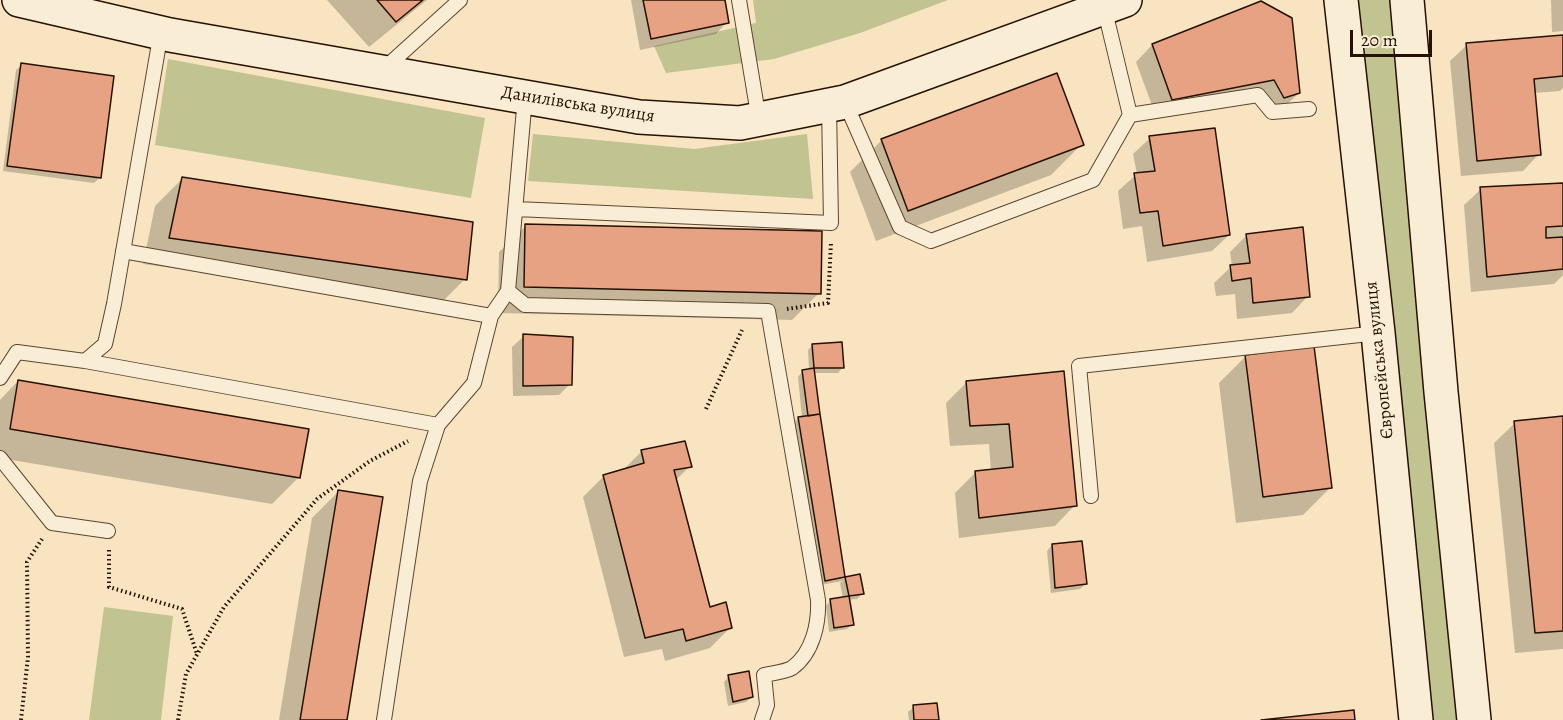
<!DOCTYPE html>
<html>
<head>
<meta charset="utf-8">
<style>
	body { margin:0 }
	#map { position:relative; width:1563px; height:720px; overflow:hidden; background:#f8e4c0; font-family:Alegreya,serif }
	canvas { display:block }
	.scale { position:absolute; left:1350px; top:30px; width:82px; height:27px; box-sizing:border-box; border:3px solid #261100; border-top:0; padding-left:8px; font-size:18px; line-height:21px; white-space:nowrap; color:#261100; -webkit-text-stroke:4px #faedd6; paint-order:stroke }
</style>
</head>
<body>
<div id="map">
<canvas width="1563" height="720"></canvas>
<div class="scale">20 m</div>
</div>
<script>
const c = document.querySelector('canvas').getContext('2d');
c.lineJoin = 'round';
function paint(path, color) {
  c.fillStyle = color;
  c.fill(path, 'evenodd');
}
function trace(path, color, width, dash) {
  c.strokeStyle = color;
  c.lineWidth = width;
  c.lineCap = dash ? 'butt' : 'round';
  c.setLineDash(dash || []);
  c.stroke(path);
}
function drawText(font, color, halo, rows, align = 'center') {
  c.font = font + ' Alegreya,serif';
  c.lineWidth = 5;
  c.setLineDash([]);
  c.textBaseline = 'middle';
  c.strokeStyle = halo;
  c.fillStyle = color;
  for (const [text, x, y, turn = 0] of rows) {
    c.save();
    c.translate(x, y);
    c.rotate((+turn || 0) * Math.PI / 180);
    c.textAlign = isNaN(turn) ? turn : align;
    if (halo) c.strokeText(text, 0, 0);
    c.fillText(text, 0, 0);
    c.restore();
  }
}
paint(new Path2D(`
	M 753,0 L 948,0 L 860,33 L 774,59 L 666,73 L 654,46 L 756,23 Z
	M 1354,0 L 1391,0 L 1461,720 L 1427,720 Z
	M 168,59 L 485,118 L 471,198 L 155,145 Z
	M 533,134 L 694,149 L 807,134 L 813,199 L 528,181 Z
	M 104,607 L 173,616 L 161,720 L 89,720 Z`), '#c1c390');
paint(new Path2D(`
	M 327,0 L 427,0 L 369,47 Z
	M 631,0 L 723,0 L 727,22 L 716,34 L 640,50 Z
	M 1551,0 L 1563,0 L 1563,31 L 1552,32 Z
	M 1261,2 L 1299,93 L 1282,109 L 1258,95 L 1156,116 L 1136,62 L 1152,45 Z
	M 1563,37 L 1563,88 L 1560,91 L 1534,93 L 1539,154 L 1523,171 L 1461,176 L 1450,61 L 1467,45 Z
	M 22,65 L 99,178 L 94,183 L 3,171 L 16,70 Z
	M 1150,138 L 1229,235 L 1212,251 L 1147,262 L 1142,226 L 1123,229 L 1118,191 L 1137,174 L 1133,154 Z
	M 882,140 L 1082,144 L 1051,175 L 876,241 L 850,172 Z
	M 182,179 L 465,279 L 438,306 L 143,264 L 155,206 Z
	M 1563,185 L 1563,275 L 1554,284 L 1471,292 L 1464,205 L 1481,189 Z
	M 526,226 L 819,293 L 792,320 L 498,313 L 499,252 Z
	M 1247,235 L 1308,296 L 1292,313 L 1237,319 L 1235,294 L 1216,296 L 1214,283 L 1232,266 L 1230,252 Z
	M 524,336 L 570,384 L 559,395 L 513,396 L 512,347 Z
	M 813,345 L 843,367 L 838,373 L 814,373 L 843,576 L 841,579 L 859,576 L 862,594 L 857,599 L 848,600 L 852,624 L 847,629 L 829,632 L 826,606 L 831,600 L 843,598 L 840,583 L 843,581 L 820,585 L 793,424 L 798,418 L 802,418 L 798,377 L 803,371 L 809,371 L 808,350 Z
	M 1246,356 L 1330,488 L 1303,515 L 1236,523 L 1219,383 Z
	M 1063,373 L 1075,505 L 1055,526 L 959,538 L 955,493 L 976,472 L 991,471 L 989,444 L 950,446 L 946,403 L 967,382 Z
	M 18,381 L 299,477 L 272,504 L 0,458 L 0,400 Z
	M 1563,418 L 1563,649 L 1515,653 L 1494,443 L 1515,423 Z
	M 642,451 L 690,466 L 675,481 L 709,609 L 731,627 L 710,648 L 665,661 L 662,649 L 624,657 L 583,497 L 604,476 L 622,471 Z
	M 339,491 L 345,720 L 279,720 L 312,518 Z
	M 1052,545 L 1086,584 L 1080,589 L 1051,593 L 1047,551 Z
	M 729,676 L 752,697 L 746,702 L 728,706 L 724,682 Z
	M 914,707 L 937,720 L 909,720 L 908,712 Z`), '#0003');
const building = new Path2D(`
	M 377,0 L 423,0 L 396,22 Z
	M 643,0 L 725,0 L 729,23 L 651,39 Z
	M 1261,1 L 1292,18 L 1300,93 L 1284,98 L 1274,80 L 1172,100 L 1152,44 Z
	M 1563,35 L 1563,76 L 1534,79 L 1541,155 L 1477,161 L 1466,43 Z
	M 21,63 L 114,76 L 101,178 L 7,166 Z
	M 1057,73 L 1084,145 L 908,211 L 881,139 Z
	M 1215,128 L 1230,235 L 1163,246 L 1158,211 L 1140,213 L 1134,173 L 1155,171 L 1149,136 Z
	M 182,177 L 473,222 L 467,280 L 169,238 Z
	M 1563,183 L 1563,226 L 1546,227 L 1546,238 L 1563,237 L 1563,269 L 1487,277 L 1480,187 Z
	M 525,224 L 822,231 L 821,294 L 524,287 Z
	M 1303,227 L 1310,297 L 1253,303 L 1251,278 L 1232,281 L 1230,265 L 1250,263 L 1246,234 Z
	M 523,334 L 573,337 L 572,385 L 523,386 Z
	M 842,342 L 844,368 L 814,368 L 812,344 Z
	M 1314,346 L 1332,488 L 1263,497 L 1245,355 Z
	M 814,368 L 820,414 L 808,416 L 802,370 Z
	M 1064,371 L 1077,506 L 979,518 L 975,471 L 1013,467 L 1009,424 L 970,426 L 966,381 Z
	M 18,380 L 309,429 L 300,478 L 10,429 Z
	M 820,414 L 845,577 L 825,581 L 798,417 Z
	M 1563,416 L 1563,631 L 1535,633 L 1514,421 Z
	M 685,441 L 692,467 L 674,470 L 710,607 L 726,602 L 732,628 L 686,641 L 683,629 L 645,638 L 603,475 L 644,463 L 641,450 Z
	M 338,490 L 383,497 L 347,720 L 300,720 Z
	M 1082,541 L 1087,584 L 1055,588 L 1052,544 Z
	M 860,574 L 864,594 L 849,596 L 845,577 Z
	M 849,596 L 854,625 L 834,628 L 830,599 Z
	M 749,671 L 753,697 L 733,702 L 728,675 Z
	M 937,703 L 939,720 L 914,720 L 913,705 Z
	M 1354,710 L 1355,720 L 1261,720 Z`);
paint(building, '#e7a183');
trace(building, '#261100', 1.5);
const lane = new Path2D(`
	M 739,0 L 759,120
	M 384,69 L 460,0
	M 845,102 L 900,227 L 931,241 L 1093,180 L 1130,115 L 1104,7
	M 1130,115 L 1258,95 L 1272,112 L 1309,109
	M 516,209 L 831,223 L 829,105
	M 123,251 L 491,316
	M 508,291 L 525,305 L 768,311 L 818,600 C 819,623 813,653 792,668 C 785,672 772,673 764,675 L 767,705 L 762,720
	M 85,361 L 438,425 L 474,383 L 491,316 L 508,291 L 525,97
	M 0,378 L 17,352 L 85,361 L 105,344 L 114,304 L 161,32
	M 0,458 L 52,523 L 108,531
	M 1091,496 L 1079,366 L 1378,333
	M 384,720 L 420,481 L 438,425`);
const secondary = new Path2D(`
	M 19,0 L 170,35 L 639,117 L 740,123 L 845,102 L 1125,0
	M 1341,0 L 1378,333 L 1416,720
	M 1407,0 L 1441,392 L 1474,720`);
trace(lane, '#5a4630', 16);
trace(secondary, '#261100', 36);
trace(new Path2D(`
	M 787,309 L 828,303 L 831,242
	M 706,409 L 742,330
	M 109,550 L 109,587 L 182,609 L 197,654
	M 21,720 L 28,657 L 27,562 L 42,539
	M 178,720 L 186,674 L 224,607 L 317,499 L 370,461 L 408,441`), '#261100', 4, [1.5, 3]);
trace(lane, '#faedd6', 14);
trace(secondary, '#faedd6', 33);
drawText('18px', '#261100', '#faedd6', [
	["Данилівська вулиця",578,105,9],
	["Європейська вулиця",1380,360,-96]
]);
</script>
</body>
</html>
